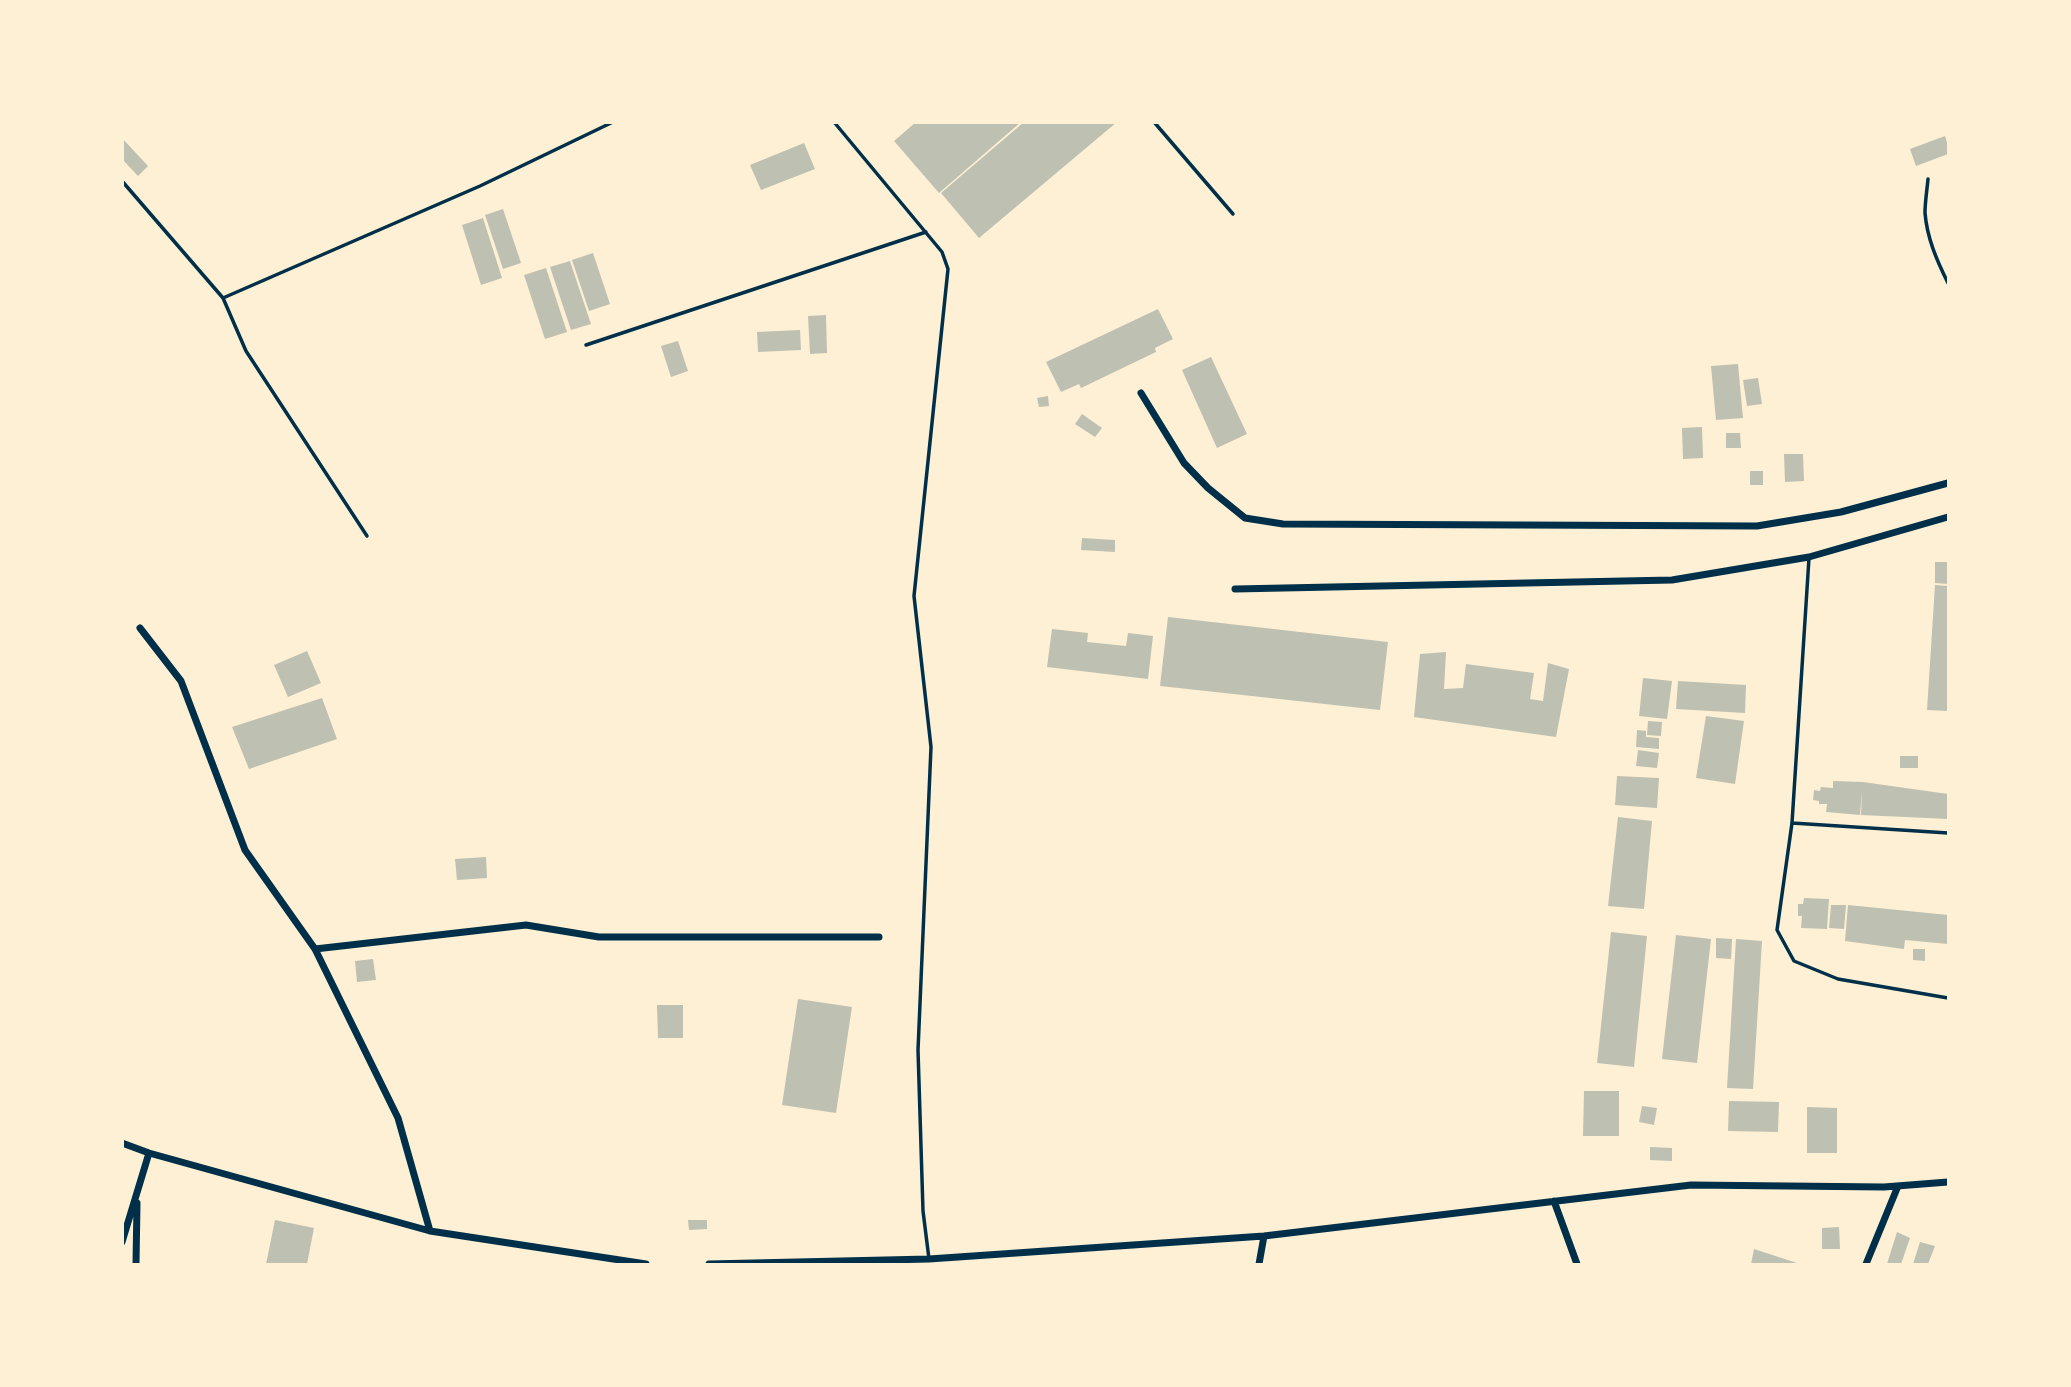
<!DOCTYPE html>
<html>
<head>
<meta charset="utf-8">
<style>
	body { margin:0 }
	#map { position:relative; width:2071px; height:1387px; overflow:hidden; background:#fdf0d5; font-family:Overpass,sans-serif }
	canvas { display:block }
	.frame { position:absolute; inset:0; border:124px solid #fdf0d5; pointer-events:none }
</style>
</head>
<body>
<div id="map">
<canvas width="2071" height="1387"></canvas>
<div class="frame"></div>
</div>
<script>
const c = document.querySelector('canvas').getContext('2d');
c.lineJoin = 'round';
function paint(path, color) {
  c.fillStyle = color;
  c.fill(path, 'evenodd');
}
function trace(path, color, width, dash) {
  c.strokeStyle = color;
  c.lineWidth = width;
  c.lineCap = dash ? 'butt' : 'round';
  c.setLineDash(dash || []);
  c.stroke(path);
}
paint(new Path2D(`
	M 916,122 L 1021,122 L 939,193 L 894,141 Z
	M 1024,122 L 1117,122 L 979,238 L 941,193 Z
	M 1945,136 L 1948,146 L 1948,154 L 1916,166 L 1910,149 Z
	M 122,138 L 148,166 L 138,176 L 122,159 Z
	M 804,143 L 815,169 L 761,190 L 750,165 Z
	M 503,209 L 521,263 L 503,269 L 485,215 Z
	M 483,218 L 502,278 L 481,285 L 462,225 Z
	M 593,253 L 610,304 L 589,311 L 572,260 Z
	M 570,261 L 591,324 L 571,330 L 550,267 Z
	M 546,268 L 567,332 L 545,339 L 524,275 Z
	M 1158,309 L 1173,339 L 1155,348 L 1156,352 L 1081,388 L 1079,384 L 1061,392 L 1046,362 Z
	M 826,315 L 827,353 L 810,354 L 808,316 Z
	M 800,330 L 801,350 L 758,352 L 757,332 Z
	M 678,341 L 688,371 L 671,377 L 661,346 Z
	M 1211,357 L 1247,434 L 1217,448 L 1182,370 Z
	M 1738,364 L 1743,418 L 1716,420 L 1711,366 Z
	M 1758,378 L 1762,404 L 1747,406 L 1743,380 Z
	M 1048,396 L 1049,406 L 1039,407 L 1037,398 Z
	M 1082,414 L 1102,428 L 1095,437 L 1075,424 Z
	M 1702,427 L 1703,458 L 1683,459 L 1682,428 Z
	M 1726,433 L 1740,433 L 1741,448 L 1726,448 Z
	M 1784,454 L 1803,454 L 1804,481 L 1785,482 Z
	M 1750,471 L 1763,471 L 1763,485 L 1750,485 Z
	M 1082,538 L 1115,540 L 1115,552 L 1081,550 Z
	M 1935,562 L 1948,562 L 1948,584 L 1935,583 Z
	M 1935,585 L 1948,586 L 1948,711 L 1927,710 Z
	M 1168,617 L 1388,642 L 1380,710 L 1160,686 Z
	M 1052,629 L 1088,633 L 1087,642 L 1126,646 L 1128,633 L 1153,636 L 1148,679 L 1047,667 Z
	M 307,651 L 321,683 L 288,697 L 274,665 Z
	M 1446,652 L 1444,689 L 1463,688 L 1466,664 L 1534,673 L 1530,699 L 1543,701 L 1548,663 L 1569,669 L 1556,737 L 1414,717 L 1420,654 Z
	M 1643,678 L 1672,681 L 1667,719 L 1639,716 Z
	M 1678,681 L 1746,685 L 1745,713 L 1676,709 Z
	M 322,698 L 337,739 L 249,769 L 232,727 Z
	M 1706,716 L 1744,721 L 1735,784 L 1696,778 Z
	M 1648,721 L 1662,722 L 1661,736 L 1647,735 Z
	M 1637,730 L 1646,731 L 1646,737 L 1659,738 L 1659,749 L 1636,747 Z
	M 1638,750 L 1659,753 L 1657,768 L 1636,766 Z
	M 1900,756 L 1918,756 L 1918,768 L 1900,768 Z
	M 1617,776 L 1659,778 L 1657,808 L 1615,805 Z
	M 1833,781 L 1863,782 L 1948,794 L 1948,819 L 1861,815 L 1862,790 L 1860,815 L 1826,812 L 1827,804 L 1819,804 L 1819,801 L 1813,800 L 1814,790 L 1820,791 L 1821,787 L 1833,788 Z
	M 1618,817 L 1652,821 L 1644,909 L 1608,906 Z
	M 486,857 L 487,878 L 457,880 L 455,859 Z
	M 1804,898 L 1829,899 L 1827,929 L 1801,928 L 1802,916 L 1798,916 L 1798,904 L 1803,904 Z
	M 1831,905 L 1846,905 L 1844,929 L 1829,928 Z
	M 1848,905 L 1948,915 L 1948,944 L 1905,940 L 1904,949 L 1845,941 Z
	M 1611,932 L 1647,936 L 1634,1067 L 1597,1063 Z
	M 1676,935 L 1711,939 L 1697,1063 L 1662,1059 Z
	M 1716,938 L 1732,939 L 1731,959 L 1716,958 Z
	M 1736,939 L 1762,941 L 1753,1089 L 1727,1088 Z
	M 1913,949 L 1925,949 L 1925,961 L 1913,960 Z
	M 373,959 L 376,980 L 357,982 L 355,961 Z
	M 798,999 L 852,1007 L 836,1113 L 782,1105 Z
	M 657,1005 L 683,1005 L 683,1038 L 658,1038 Z
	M 1584,1091 L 1619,1091 L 1619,1136 L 1583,1136 Z
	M 1729,1101 L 1779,1102 L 1778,1132 L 1728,1131 Z
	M 1642,1106 L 1657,1108 L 1654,1125 L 1639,1122 Z
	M 1807,1107 L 1837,1108 L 1837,1153 L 1807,1153 Z
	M 1650,1147 L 1672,1148 L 1672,1161 L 1650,1160 Z
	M 275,1220 L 314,1228 L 307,1264 L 266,1264 Z
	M 688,1220 L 707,1220 L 707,1229 L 689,1230 Z
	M 1839,1227 L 1840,1249 L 1822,1249 L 1822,1228 Z
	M 1897,1232 L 1910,1238 L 1901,1264 L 1887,1264 Z
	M 1920,1242 L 1935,1246 L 1928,1264 L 1913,1264 Z
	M 1754,1249 L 1800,1264 L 1751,1264 Z`), '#bec0b2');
trace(new Path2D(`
	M 834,122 L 942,252 L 948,269 L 914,596 L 931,747 L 918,1050 L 923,1211 L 929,1259
	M 1154,122 L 1233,214
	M 1928,179 C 1927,190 1925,202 1925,213 C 1927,238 1937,261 1948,283
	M 122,181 L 223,298 L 246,351 L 367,536
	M 223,298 L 480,186 L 613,122
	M 586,345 L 926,232
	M 1809,558 L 1792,823 L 1777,930 L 1794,961 L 1838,979 L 1948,998
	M 1792,823 L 1948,833`), '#003049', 3.5);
trace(new Path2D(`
	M 1141,393 L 1184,463 L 1208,488 L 1245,518 L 1283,524 L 1757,526 L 1841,512 L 1948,483
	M 1235,589 L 1672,580 L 1809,557 L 1948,517
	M 140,628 L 181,681 L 245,850 L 315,949 L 398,1118 L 430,1231
	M 315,949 L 526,925 L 599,937 L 879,937
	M 122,1143 L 149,1153 L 430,1231 L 646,1264
	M 1554,1201 L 1577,1264
	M 122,1242 L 149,1153
	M 136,1264 L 137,1203
	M 709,1264 L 929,1259 L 1264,1236 L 1691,1185 L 1884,1187 L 1948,1182
	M 1259,1264 L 1264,1236
	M 1866,1264 L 1898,1186`), '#003049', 7);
</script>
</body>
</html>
